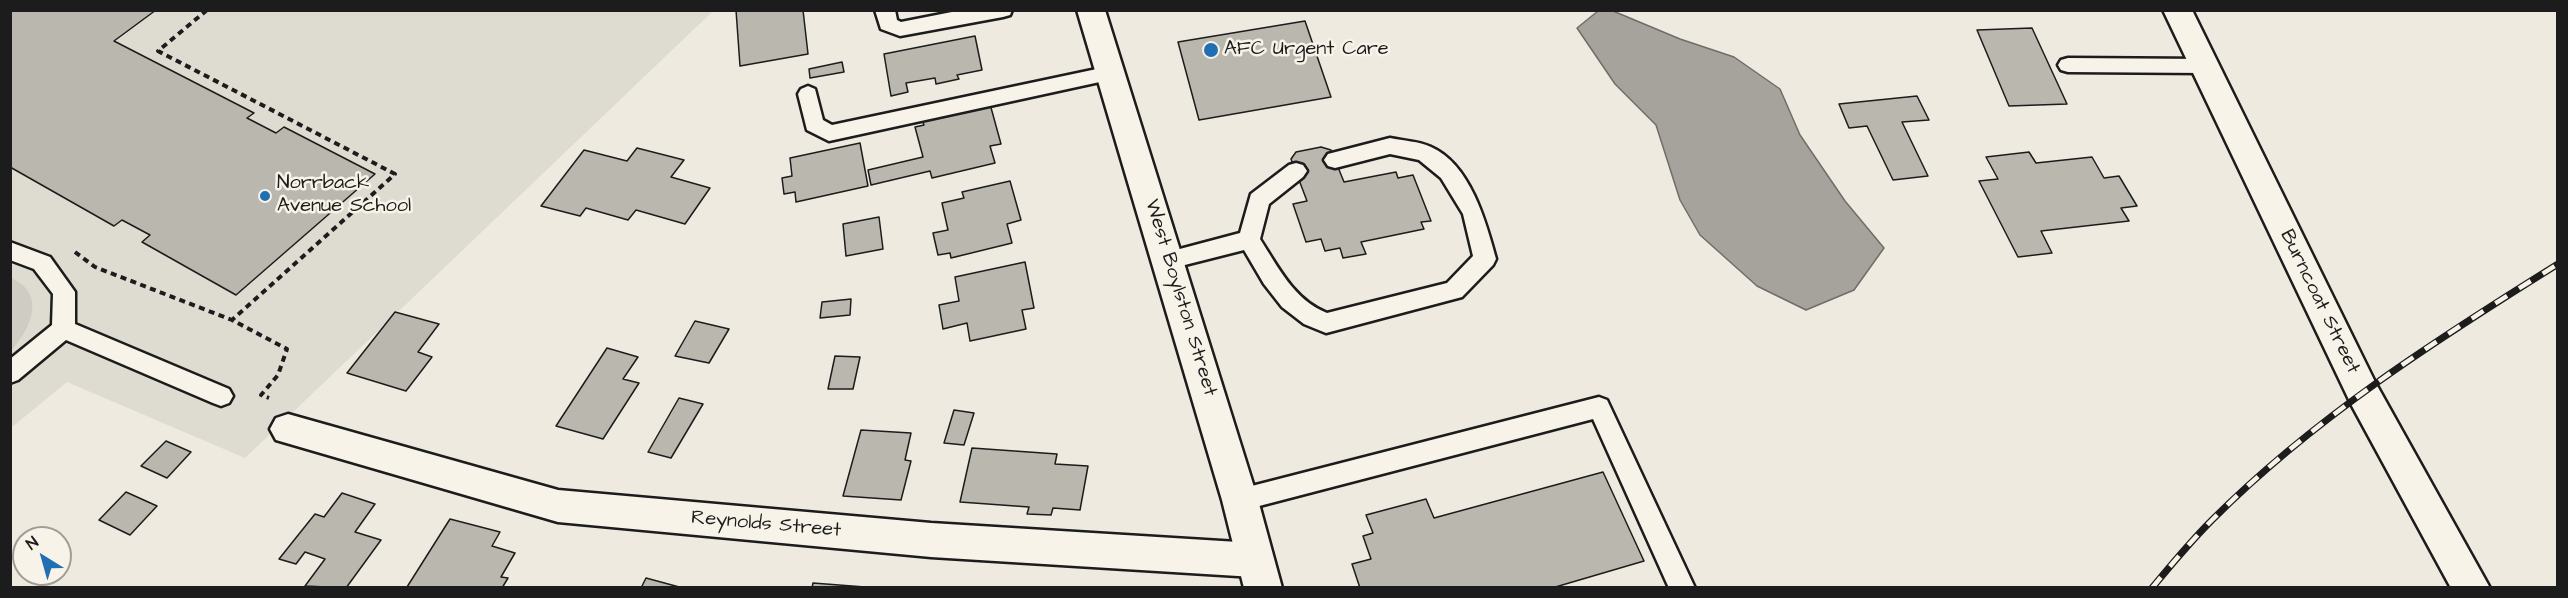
<!DOCTYPE html>
<html>
<head>
<meta charset="utf-8">
<style>
	body { margin:0 }
	#map { position:relative; width:2568px; height:598px; overflow:hidden; background:#eeeae0; font-family:"Architects Daughter",sans-serif }
	canvas { display:block }
	.frame { position:absolute; inset:0; border:12px solid #1c1c1c; pointer-events:none }
	.north { position:absolute; left:12px; top:526px; width:60px; height:60px; box-sizing:border-box; background:#f7f3e8; border:2px solid #9f9d96; border-radius:50%; rotate:323deg; font-size:16px; font-weight:700; line-height:24px; text-align:center; color:#1c1c1c }
	.north::after { content:''; display:block; margin:auto; width:21px; height:27px; background:#1f6fb2; clip-path:polygon(50% 0,100% 100%,50% 72%,0 100%) }
</style>
</head>
<body>
<div id="map">
<canvas width="2568" height="598"></canvas>
<div class="frame"></div>
<div class="north">N</div>
</div>
<script>
const c = document.querySelector('canvas').getContext('2d');
c.lineJoin = 'round';
function paint(path, color) {
  c.fillStyle = color;
  c.fill(path, 'evenodd');
}
function trace(path, color, width, dash) {
  c.strokeStyle = color;
  c.lineWidth = width;
  c.lineCap = dash ? 'butt' : 'round';
  c.setLineDash(dash || []);
  c.stroke(path);
}
function drawText(font, color, halo, rows, align = 'center') {
  c.font = font + ' "Architects Daughter",sans-serif';
  c.lineWidth = 5;
  c.setLineDash([]);
  c.textBaseline = 'middle';
  c.strokeStyle = halo;
  c.fillStyle = color;
  for (const [text, x, y, turn = 0] of rows) {
    c.save();
    c.translate(x, y);
    c.rotate((+turn || 0) * Math.PI / 180);
    c.textAlign = isNaN(turn) ? turn : align;
    if (halo) c.strokeText(text, 0, 0);
    c.fillText(text, 0, 0);
    c.restore();
  }
}
paint(new Path2D(`
	M 11,11 L 713,11 L 245,458 L 67,382 L 11,428 Z`), '#dedbd1');
paint(new Path2D(`
	M 11,278 C 46,293 32,328 11,350 Z`), '#cfccc3');
const water = new Path2D(`
	M 1598,11 L 1613,11 L 1680,39 L 1734,57 L 1780,89 L 1800,135 L 1845,201 L 1884,248 L 1854,290 L 1806,310 L 1757,286 L 1700,235 L 1680,200 L 1656,125 L 1615,84 L 1577,28 Z`);
paint(water, '#a6a39d');
trace(water, '#6f6d69', 1.5);
const building = new Path2D(`
	M 10,10 L 156,10 L 114,41 L 254,113 L 247,118 L 276,133 L 284,127 L 375,174 L 236,295 L 142,242 L 150,235 L 122,220 L 114,226 L 10,167 Z
	M 736,10 L 803,10 L 808,54 L 740,66 Z
	M 1305,21 L 1331,97 L 1199,120 L 1178,42 Z
	M 2032,28 L 2067,104 L 2009,106 L 1977,30 Z
	M 975,36 L 982,70 L 957,75 L 959,79 L 936,84 L 935,78 L 906,83 L 908,92 L 891,96 L 884,54 Z
	M 842,62 L 844,72 L 810,78 L 809,69 Z
	M 1917,96 L 1929,120 L 1902,122 L 1928,176 L 1893,180 L 1867,126 L 1849,128 L 1839,104 Z
	M 990,104 L 1001,144 L 990,146 L 995,163 L 932,178 L 930,171 L 871,185 L 868,170 L 923,157 L 915,127 L 924,125 L 922,120 Z
	M 860,143 L 868,186 L 796,202 L 795,192 L 784,194 L 782,178 L 792,176 L 790,158 Z
	M 1321,147 L 1331,150 L 1344,182 L 1396,172 L 1398,178 L 1413,175 L 1431,221 L 1421,222 L 1424,229 L 1361,242 L 1366,254 L 1343,258 L 1340,248 L 1325,251 L 1321,239 L 1306,242 L 1293,204 L 1307,201 L 1291,159 L 1296,152 Z
	M 637,148 L 684,160 L 671,177 L 710,188 L 685,224 L 636,210 L 628,220 L 586,208 L 580,216 L 541,206 L 584,150 L 627,161 Z
	M 2029,152 L 2036,163 L 2092,157 L 2104,178 L 2119,176 L 2137,206 L 2121,208 L 2129,221 L 2041,231 L 2052,253 L 2018,257 L 1979,181 L 1998,179 L 1986,157 Z
	M 1010,181 L 1021,220 L 1007,224 L 1012,243 L 951,258 L 950,253 L 938,255 L 933,233 L 948,230 L 942,203 L 964,198 L 962,192 Z
	M 879,217 L 883,249 L 846,256 L 843,224 Z
	M 1025,262 L 1034,308 L 1022,310 L 1026,329 L 970,341 L 967,323 L 943,329 L 939,305 L 959,301 L 955,277 Z
	M 851,299 L 850,315 L 820,318 L 822,302 Z
	M 395,312 L 439,324 L 418,352 L 432,357 L 406,391 L 347,373 Z
	M 695,321 L 729,329 L 709,363 L 675,356 Z
	M 607,348 L 638,357 L 623,379 L 639,383 L 603,439 L 556,426 Z
	M 835,356 L 860,357 L 853,389 L 828,389 Z
	M 679,398 L 703,404 L 671,458 L 648,452 Z
	M 954,410 L 974,413 L 964,445 L 944,443 Z
	M 861,430 L 911,433 L 905,460 L 911,461 L 901,500 L 843,496 Z
	M 166,441 L 191,452 L 167,478 L 141,466 Z
	M 972,448 L 1057,454 L 1055,464 L 1088,466 L 1080,510 L 1053,508 L 1051,515 L 1027,514 L 1029,507 L 960,502 Z
	M 1603,472 L 1644,561 L 1552,588 L 1360,588 L 1352,564 L 1371,559 L 1363,536 L 1373,533 L 1366,515 L 1426,499 L 1434,518 Z
	M 126,492 L 157,506 L 130,535 L 99,520 Z
	M 342,493 L 375,504 L 355,532 L 381,540 L 346,588 L 305,586 L 325,559 L 305,552 L 296,564 L 279,559 L 315,514 L 324,517 Z
	M 450,519 L 500,532 L 492,546 L 515,553 L 501,577 L 508,578 L 502,588 L 407,587 Z
	M 646,578 L 683,588 L 641,588 Z
	M 813,583 L 865,587 L 812,588 Z`);
paint(building, '#bab7af');
trace(building, '#1c1c1c', 1.5);
const service = new Path2D(`
	M 875,10 L 895,10 L 897,20 L 901,22 L 962,10 L 1012,10 L 1010,15 L 1003,17 L 900,36 L 881,29 Z
	M 2068,58 L 2206,59 L 2213,61 L 2216,66 L 2213,71 L 2206,73 L 2068,72 L 2061,70 L 2058,65 L 2061,60 Z
	M 1111,66 L 1118,68 L 1121,73 L 1118,78 L 829,141 L 807,130 L 798,94 L 801,89 L 808,86 L 815,89 L 823,120 L 832,125 Z
	M 1390,138 C 1403,141 1419,141 1431,147 C 1470,164 1486,222 1496,259 L 1493,265 L 1462,297 L 1326,333 L 1304,324 L 1282,307 L 1264,284 L 1244,250 L 1169,269 L 1161,266 L 1158,260 L 1161,254 L 1240,233 L 1251,194 L 1289,165 L 1296,163 L 1303,165 L 1307,171 L 1303,177 L 1269,204 L 1260,239 C 1278,267 1294,300 1327,313 L 1447,283 L 1473,256 L 1463,214 L 1441,178 L 1419,160 L 1390,154 L 1335,168 L 1328,166 L 1324,160 L 1328,154 Z
	M 10,242 L 50,257 L 75,292 L 75,324 L 229,389 L 233,396 L 229,403 L 221,406 L 213,403 L 66,340 L 18,380 L 10,383 L 10,359 L 52,325 L 53,294 L 34,269 L 10,260 Z
	M 1599,397 L 1607,400 L 1695,588 L 1669,588 L 1593,419 L 1240,511 L 1231,508 L 1228,500 L 1231,492 L 1240,489 Z`);
const minor = new Path2D(`
	M 288,414 L 558,490 L 931,523 L 1254,543 L 1267,548 L 1273,560 L 1267,572 L 1254,577 L 931,557 L 558,522 L 276,440 L 270,429 L 276,418 Z`);
const tertiary = new Path2D(`
	M 2163,10 L 2192,10 L 2375,382 L 2490,588 L 2451,588 L 2351,404 Z`);
const secondary = new Path2D(`
	M 1077,10 L 1105,10 L 1258,500 L 1282,588 L 1244,588 L 1222,500 Z`);
trace(service, '#1c1c1c', 5);
trace(minor, '#1c1c1c', 5);
trace(tertiary, '#1c1c1c', 5);
trace(secondary, '#1c1c1c', 5);
trace(new Path2D(`
	M 207,10 L 158,51 L 395,174 L 232,320
	M 75,252 L 95,267 L 232,320 L 287,349 L 278,375 L 261,395 L 269,398`), '#1c1c1c', 4, [6, 4.5]);
paint(service, '#f7f3e8');
paint(minor, '#f7f3e8');
paint(tertiary, '#f7f3e8');
paint(secondary, '#f7f3e8');
const rail = new Path2D(`
	M 2152,588 C 2171,565 2191,541 2212,520 C 2314,418 2436,340 2558,264`);
trace(rail, '#1c1c1c', 7);
trace(rail, '#f7f3e8', 4.5, [14]);
for (const [x, y, r, color] of [
	[1211,50,8,"#1f6fb2"],
	[265,196,6,"#1f6fb2"]
]) {
  const dot = new Path2D();
  dot.arc(x, y, r, 0, 2 * Math.PI);
  c.fillStyle = color;
  c.fill(dot);
  trace(dot, '#f7f3e8', 2);
}
drawText('20px', '#1c1c1c', '#f7f3e8', [
	["AFC Urgent Care",1224,50],
	["Norrback",277,184],
	["Avenue School",277,207]
], 'left');
drawText('20px', '#1c1c1c', '#f7f3e8', [
	["West Boylston Street",1180,298,73],
	["Burncoat Street",2319,302,64],
	["Reynolds Street",766,525,5]
]);
</script>
</body>
</html>
